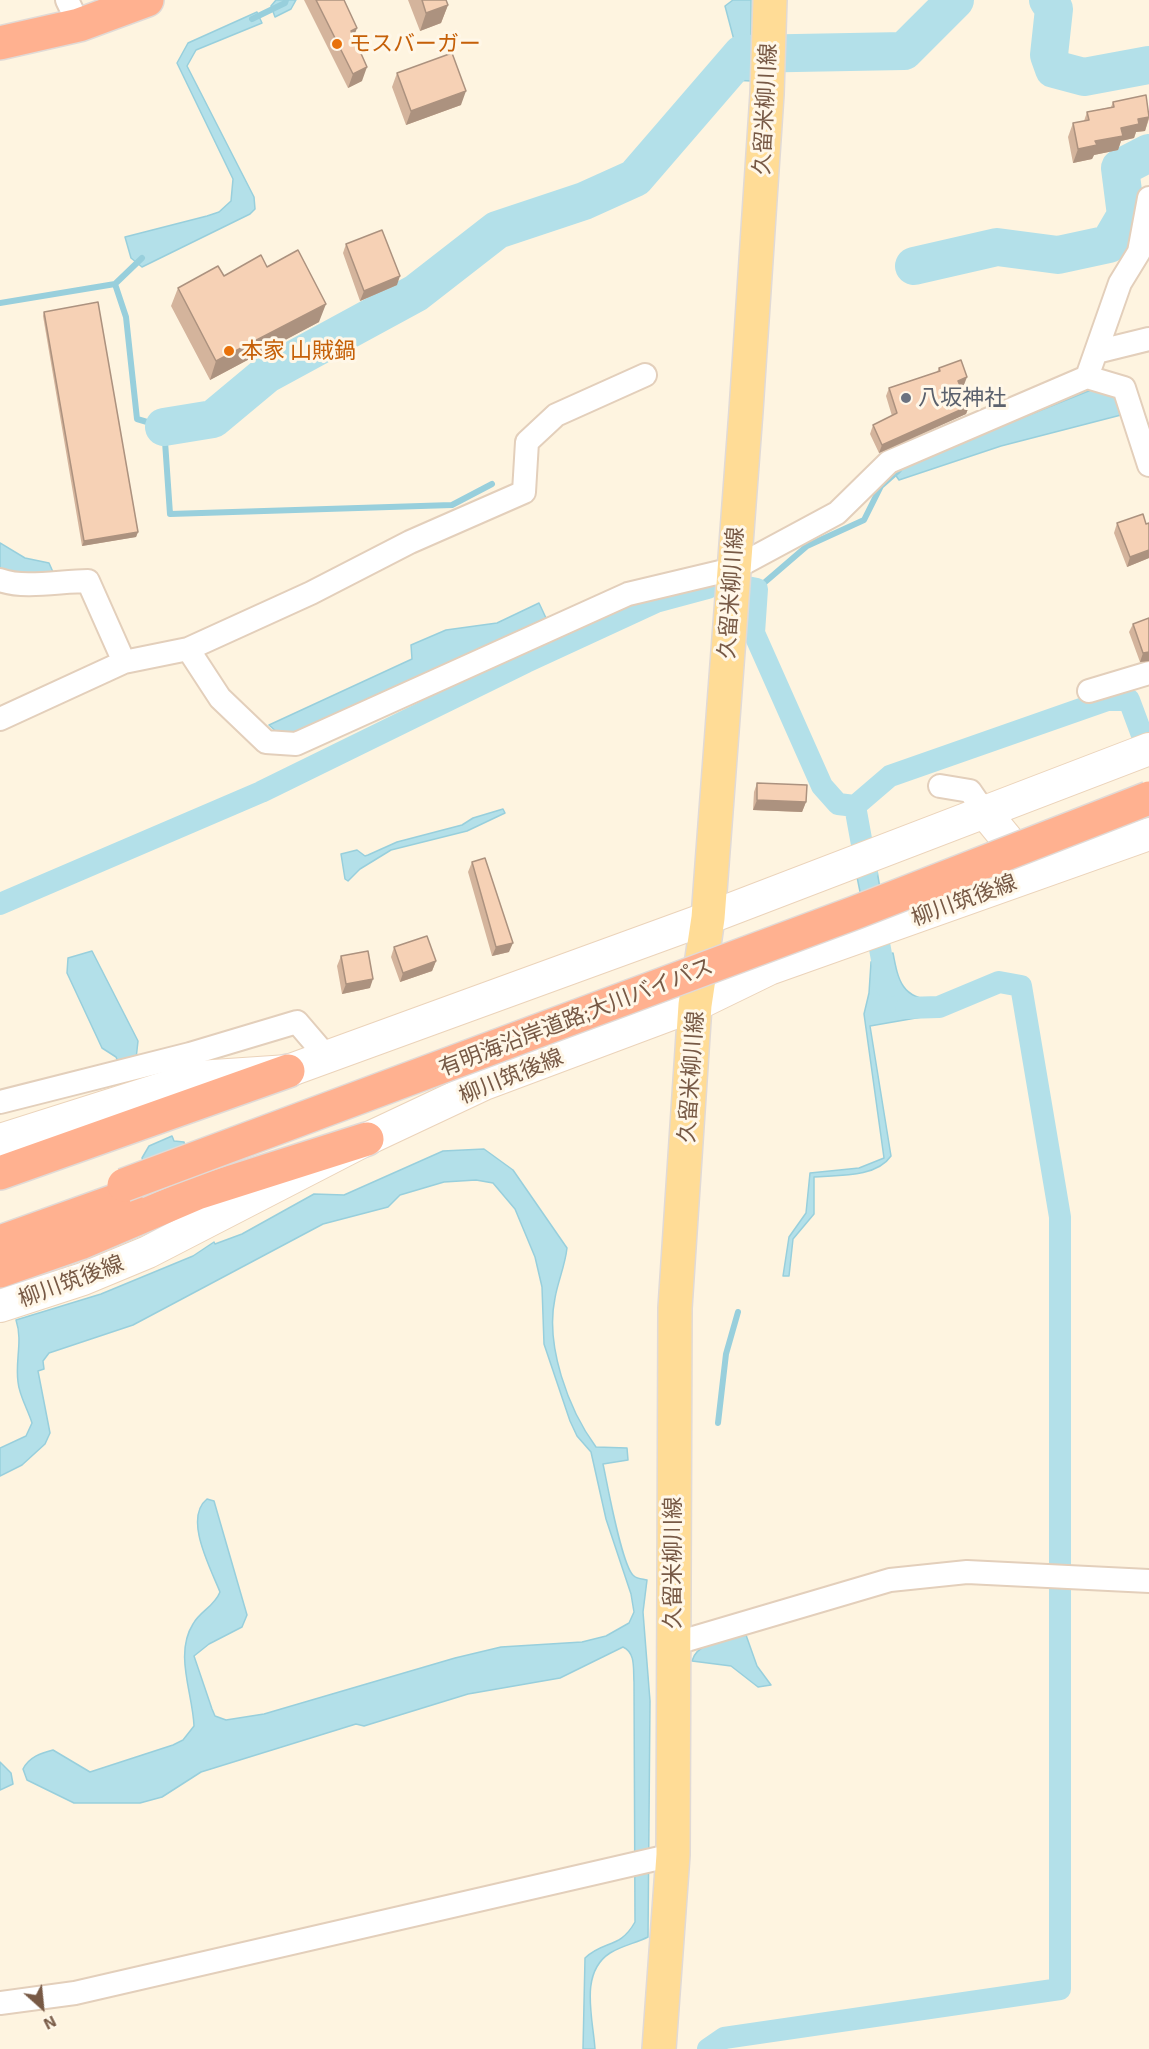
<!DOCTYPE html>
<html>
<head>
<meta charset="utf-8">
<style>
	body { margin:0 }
	#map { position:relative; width:1149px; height:2049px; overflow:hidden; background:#fef4e0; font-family:"Exo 2",sans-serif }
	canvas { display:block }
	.north { position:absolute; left:12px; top:1977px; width:60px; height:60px; -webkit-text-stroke:4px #fff7e8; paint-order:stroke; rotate:153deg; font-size:16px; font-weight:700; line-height:24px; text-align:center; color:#775945 }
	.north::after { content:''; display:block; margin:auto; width:21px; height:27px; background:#775945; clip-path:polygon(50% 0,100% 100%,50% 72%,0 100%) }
</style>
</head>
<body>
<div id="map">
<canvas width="1149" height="2049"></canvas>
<div class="north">N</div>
</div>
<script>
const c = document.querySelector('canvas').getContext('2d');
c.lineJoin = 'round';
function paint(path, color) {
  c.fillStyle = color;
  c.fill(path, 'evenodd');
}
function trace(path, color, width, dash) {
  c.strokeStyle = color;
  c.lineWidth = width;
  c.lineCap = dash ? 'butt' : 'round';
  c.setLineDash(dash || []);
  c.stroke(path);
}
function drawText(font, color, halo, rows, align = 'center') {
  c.font = font + ' "Exo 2","Noto Sans JP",sans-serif';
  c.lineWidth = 6;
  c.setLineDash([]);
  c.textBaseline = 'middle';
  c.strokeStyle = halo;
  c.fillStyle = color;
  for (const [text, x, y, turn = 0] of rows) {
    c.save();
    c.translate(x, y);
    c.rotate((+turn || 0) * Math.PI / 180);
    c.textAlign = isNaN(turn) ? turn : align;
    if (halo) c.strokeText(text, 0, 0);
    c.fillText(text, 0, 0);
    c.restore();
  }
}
const water = new Path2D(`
	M 276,0 L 296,0 L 291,9 L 275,17 L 271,6 Z
	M 733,0 L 751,0 L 751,81 L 732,80 L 679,143 L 659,129 L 734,40 L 725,6 Z
	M 257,12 L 262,23 L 196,50 L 187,66 L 254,197 L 255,209 L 250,214 L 142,267 L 131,258 L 125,237 L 207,216 L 219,212 L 231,201 L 233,179 L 177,63 L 188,43 Z
	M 1091,390 L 1117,397 L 1121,415 L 1001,446 L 899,480 L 892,470 Z
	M 0,543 L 25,558 L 49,563 L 53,572 L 19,576 L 0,569 Z
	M 539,603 L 546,618 L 301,735 L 280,735 L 269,725 L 412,659 L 411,645 L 446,630 L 497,623 Z
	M 503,809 L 505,813 L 467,831 L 391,850 L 360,869 L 348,881 L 345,879 L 341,854 L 357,850 L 365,856 L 368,855 L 397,842 L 462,825 L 473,818 Z
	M 876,865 L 885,917 L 866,921 L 856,872 Z
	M 92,951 L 138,1041 L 136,1059 L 119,1064 L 116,1057 L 102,1048 L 67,973 L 68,958 Z
	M 893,953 C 898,980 902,999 934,1000 L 939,1014 L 870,1026 L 891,1156 C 876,1178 837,1175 814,1177 L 814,1214 L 793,1239 L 789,1276 L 783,1276 L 789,1237 L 806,1213 L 810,1173 L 859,1168 L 884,1158 L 864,1014 L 869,993 L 871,962 Z
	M 172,1136 L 174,1141 L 184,1142 L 187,1158 L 149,1179 L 142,1158 L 149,1146 Z
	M 484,1149 L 513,1170 L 567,1248 C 565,1266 558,1281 555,1298 C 545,1345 568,1409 596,1447 L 627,1448 L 628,1460 L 603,1464 C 607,1482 622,1568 634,1576 C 637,1579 644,1579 647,1580 L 643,1612 L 650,1701 L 648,1937 C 636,1943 621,1946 610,1953 C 579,1973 593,2018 595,2049 L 583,2049 L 585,1958 C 604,1940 620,1949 635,1922 L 634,1682 C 633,1669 636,1653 623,1647 L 560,1678 L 468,1694 L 364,1726 L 356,1724 L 201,1772 L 162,1797 L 140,1803 L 74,1803 L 27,1780 L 23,1769 C 29,1757 41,1753 53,1750 L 90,1772 L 173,1745 L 183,1740 L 194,1726 C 193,1694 174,1654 193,1624 C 200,1611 214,1607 220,1592 C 211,1569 183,1518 207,1499 L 214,1501 L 247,1615 L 242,1627 L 209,1644 L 194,1656 L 212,1709 L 215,1716 L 226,1720 L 264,1714 L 455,1658 L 501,1647 L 582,1642 L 606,1636 L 629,1623 L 634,1612 L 631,1594 L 606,1519 L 591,1452 L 577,1436 L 570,1421 L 544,1344 L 542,1287 L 535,1257 L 515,1209 L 493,1183 L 476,1180 L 444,1182 L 400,1195 L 388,1207 L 323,1224 L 133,1325 L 49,1353 L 43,1361 L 44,1369 L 38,1371 L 50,1433 L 45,1444 L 22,1465 L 0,1476 L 0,1448 L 26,1436 L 32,1423 C 28,1410 19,1395 18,1382 C 15,1360 23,1341 16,1320 L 101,1294 L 193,1256 L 214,1242 L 215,1244 L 242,1234 L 314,1194 L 344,1195 L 443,1151 Z
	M 746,1635 L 757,1666 L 771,1685 L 758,1687 L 731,1666 L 692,1661 C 697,1641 729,1639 746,1635 Z
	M 0,1762 L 11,1773 L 13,1784 L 0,1790 Z`);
paint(water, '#b3e0e9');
trace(water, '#98cfdc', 1.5);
trace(new Path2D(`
	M 252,19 L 285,3 L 286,0
	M 142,258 L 115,284 L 126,317 L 137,419 L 164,427 L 170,514 L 452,505 L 492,484
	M 0,303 L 115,284
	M 757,589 L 807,546 L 864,520 L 881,486 L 899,470
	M 718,1423 L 726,1354 L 738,1312`), '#98cfdc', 6);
trace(new Path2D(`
	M 742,586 L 757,589 L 754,633 L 822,786 L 838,804 L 855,806 L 890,776 L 1107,700 L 1129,700 L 1149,754
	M 855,806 L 867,872
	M 0,904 L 261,792 L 526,662 L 656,602 L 708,588
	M 874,916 L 887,987
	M 708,2049 L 724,2038 L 1060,1989 L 1060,1217 L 1021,986 L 999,982 L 939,1007 L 906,1008`), '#b3e0e9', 22);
trace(new Path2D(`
	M 1048,0 L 1054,9 L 1049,55 L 1054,69 L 1084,77 L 1149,65
	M 914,266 L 997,247 L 1058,255 L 1109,244 L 1126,215 L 1120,168 L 1149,153
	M 164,427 L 213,419 L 267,374 L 416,293 L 497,230 L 584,201 L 635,178 L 742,54 L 904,51 L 955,0`), '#b3e0e9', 38);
const street = new Path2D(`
	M 67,0 L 79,25
	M 1096,352 L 1149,339
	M 1087,377 L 1120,283 L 1139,252 L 1149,198
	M 0,580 C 25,589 60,581 88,581 L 124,662
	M 188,649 L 220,698 L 266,742 L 296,744 L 628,594 L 733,569 L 837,513 L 889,462 L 1087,377 L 1124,388 L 1149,465
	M 1089,691 L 1149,673
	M 0,719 L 124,662 L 188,649 L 311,593 L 410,542 L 524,492 L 527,442 L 556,415 L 645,375
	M 940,786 L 970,791 L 983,810
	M 0,1102 L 190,1054 L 297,1022 L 327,1057
	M 673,1644 L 890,1580 L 967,1572 L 1149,1581
	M 0,2003 L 75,1993 L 673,1855`);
const secondary = new Path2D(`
	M 983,810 L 1032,870
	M 0,1140 L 199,1077 L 288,1071 L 708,918 L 1149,749
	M 0,1306 L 83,1279 L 148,1252 L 367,1139 L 484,1084 L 695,1005 L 769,969 L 1149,834`);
const primary = new Path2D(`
	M 659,2049 L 673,1855 L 675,1308 L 695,1005 L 708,918 L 746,411 L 767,94 L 770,0`);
const highway = new Path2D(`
	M 0,43 L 79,25 L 147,0
	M 0,1173 L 288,1071
	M 0,1242 L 126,1197
	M 0,1271 L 80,1243 L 197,1193 L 367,1139`);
trace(street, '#e3cfbb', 26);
trace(secondary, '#ebd3ba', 34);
trace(primary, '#e1dad6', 36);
trace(highway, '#e1dad6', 36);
trace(street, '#fff', 22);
trace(secondary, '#fff', 32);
trace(primary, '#ffdc96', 33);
trace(highway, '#ffb190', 33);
const highwayBridge = new Path2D(`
	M 124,1185 L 854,913 L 1149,798`);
trace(highwayBridge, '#e1dad6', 36, []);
trace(highwayBridge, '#ffb190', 33);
paint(new Path2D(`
	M 304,0 L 344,0 L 354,38 L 362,81 L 348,88 Z
	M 408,0 L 446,0 L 448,5 L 441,23 L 420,31 Z
	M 397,73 L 461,105 L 406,125 L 392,87 Z
	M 1113,102 L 1149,113 L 1149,119 L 1145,131 L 1136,132 L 1134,138 L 1121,141 L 1118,150 L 1094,155 L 1092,159 L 1073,163 L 1068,137 L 1073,123 L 1084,121 L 1087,112 L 1111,107 Z
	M 346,244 L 397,285 L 360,301 L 343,253 Z
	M 267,267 L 319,322 L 210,380 L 171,306 L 178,288 L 224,276 Z
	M 44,312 L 138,532 L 136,537 L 82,546 L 43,316 Z
	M 939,368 L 964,385 L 961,387 L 969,406 L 966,414 L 879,453 L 870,434 L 873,425 L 892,416 L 886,396 L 889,388 L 937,372 Z
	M 1117,523 L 1146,524 L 1149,523 L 1149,558 L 1127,567 L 1114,533 Z
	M 1149,618 L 1149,661 L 1140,662 L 1129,632 L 1133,624 Z
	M 757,783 L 806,802 L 802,812 L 753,810 L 754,792 Z
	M 472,862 L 509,952 L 492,956 L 468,872 Z
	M 394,947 L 436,961 L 432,971 L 400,982 L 391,957 Z
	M 341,956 L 370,988 L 342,994 L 337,966 Z`), '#d4b49c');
paint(new Path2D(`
	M 448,5 L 441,23 L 420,31 L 426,13 Z
	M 357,28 L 352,42 L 351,31 Z
	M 367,67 L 362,81 L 348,88 L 353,74 Z
	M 466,91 L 461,105 L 406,125 L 411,111 Z
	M 1149,117 L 1145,131 L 1136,132 L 1134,138 L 1121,141 L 1118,150 L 1094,155 L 1092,159 L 1073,163 L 1078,149 L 1095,141 L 1138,119 Z
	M 400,276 L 397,285 L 360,301 L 364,291 Z
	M 326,304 L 319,322 L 210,380 L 216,361 Z
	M 967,377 L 964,385 L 955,389 L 958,381 Z
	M 969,406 L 966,414 L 879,453 L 882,445 Z
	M 138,532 L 136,537 L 82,546 L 84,541 Z
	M 1149,550 L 1149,558 L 1127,567 L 1130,557 Z
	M 1149,652 L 1149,661 L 1140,662 L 1143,653 Z
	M 757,800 L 806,802 L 802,812 L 753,810 Z
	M 513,943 L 509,952 L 492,956 L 496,947 Z
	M 436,961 L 432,971 L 400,982 L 403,973 Z
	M 373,979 L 370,988 L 342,994 L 346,984 Z`), '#ac927f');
const building = new Path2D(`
	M 316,0 L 344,0 L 357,28 L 351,31 L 367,67 L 353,74 Z
	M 422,0 L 446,0 L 448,5 L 426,13 Z
	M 452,53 L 466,91 L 411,111 L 397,73 Z
	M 1146,95 L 1149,117 L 1138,119 L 1139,124 L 1121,128 L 1123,136 L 1095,141 L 1097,145 L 1078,149 L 1073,123 L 1089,120 L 1087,112 L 1114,107 L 1113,102 Z
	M 382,230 L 400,276 L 364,291 L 346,244 Z
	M 298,250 L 326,304 L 216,361 L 178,288 L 218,266 L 224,276 L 261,255 L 267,267 Z
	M 98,302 L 138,532 L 84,541 L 44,312 Z
	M 961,360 L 967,377 L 958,381 L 969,406 L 882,445 L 873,425 L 897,413 L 889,388 L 940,371 L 939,368 Z
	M 1143,514 L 1146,524 L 1149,523 L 1149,550 L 1130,557 L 1117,523 Z
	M 1149,618 L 1149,652 L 1143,653 L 1133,624 Z
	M 757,783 L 807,785 L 806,802 L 757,800 Z
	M 485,858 L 513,943 L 496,947 L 472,862 Z
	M 427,936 L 436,961 L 403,973 L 394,947 Z
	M 368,951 L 373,979 L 346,984 L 341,956 Z`);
paint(building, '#f6d1b5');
trace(building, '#ac927f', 1.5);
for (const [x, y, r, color] of [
	[337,44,6,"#e8710a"],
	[229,351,6,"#e8710a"],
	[906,398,6,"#6b7280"]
]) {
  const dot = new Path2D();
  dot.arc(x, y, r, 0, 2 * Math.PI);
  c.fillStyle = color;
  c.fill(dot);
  trace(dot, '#fff7e8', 2);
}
drawText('22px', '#c56008', '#fff7e8', [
	["モスバーガー",349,44],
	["本家 山賊鍋",241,351]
], 'left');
drawText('22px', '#775945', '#fff7e8', [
	["久留米柳川線",765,109,-87],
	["久留米柳川線",731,593,-86],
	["柳川筑後線",964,900,-20],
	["有明海沿岸道路;大川バイパス",576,1017,-21],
	["柳川筑後線",511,1076,-22],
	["久留米柳川線",691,1077,-86],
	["柳川筑後線",71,1281,-20],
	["久留米柳川線",673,1563,-90]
]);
drawText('22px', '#5b616d', '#fff7e8', [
	["八坂神社",918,398]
], 'left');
</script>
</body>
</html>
